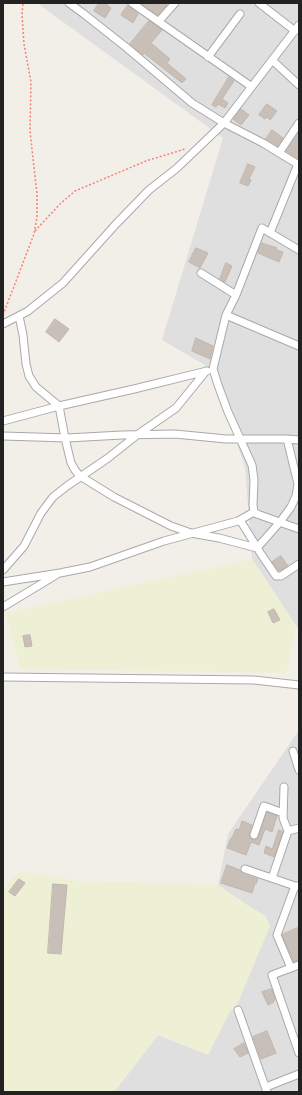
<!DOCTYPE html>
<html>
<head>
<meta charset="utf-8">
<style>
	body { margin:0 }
	#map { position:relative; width:302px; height:1095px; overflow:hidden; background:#f2efe9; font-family:"Golos Text",sans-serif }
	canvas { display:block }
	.frame { position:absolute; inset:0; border:4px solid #222; pointer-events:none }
</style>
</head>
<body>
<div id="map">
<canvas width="302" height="1095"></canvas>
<div class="frame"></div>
</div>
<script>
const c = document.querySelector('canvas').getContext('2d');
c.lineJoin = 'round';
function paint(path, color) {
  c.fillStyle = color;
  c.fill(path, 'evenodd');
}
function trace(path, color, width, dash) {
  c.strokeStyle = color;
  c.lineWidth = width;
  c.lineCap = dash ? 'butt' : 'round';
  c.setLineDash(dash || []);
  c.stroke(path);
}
paint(new Path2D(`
	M 37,3 L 299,3 L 299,630 L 252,559 L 245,467 L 210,368 L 162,340 L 223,138 Z
	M 299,730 L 299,1092 L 114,1092 L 158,1035 L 208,1054 L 230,1011 L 244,903 L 218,885 L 228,834 Z`), '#e0dfdf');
paint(new Path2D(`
	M 252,559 L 296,626 L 287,673 L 20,669 L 5,613 Z
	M 31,872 L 78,881 L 208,884 L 218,885 L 244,903 L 266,916 L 270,926 L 235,1010 L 230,1011 L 208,1055 L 158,1035 L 114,1092 L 3,1092 L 3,889 L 18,873 Z`), '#eef0d5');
const building = new Path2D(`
	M 99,3 L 104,3 L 111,8 L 105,18 L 94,11 Z
	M 141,3 L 168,3 L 158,15 Z
	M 128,5 L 138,14 L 133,23 L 121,15 Z
	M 149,21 L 162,30 L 151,43 L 170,59 L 167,63 L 186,79 L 182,83 L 144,53 L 143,55 L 130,44 Z
	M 229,77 L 234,81 L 222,99 L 228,103 L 225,108 L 218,104 L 216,107 L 212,105 Z
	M 267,104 L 277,111 L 270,120 L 267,117 L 265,119 L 259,115 Z
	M 241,109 L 249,115 L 241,125 L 233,119 Z
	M 272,130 L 283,138 L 278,146 L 266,139 Z
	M 299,132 L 299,159 L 286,151 Z
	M 248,164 L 255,167 L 249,179 L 251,180 L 248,186 L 240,183 Z
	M 262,243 L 277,248 L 276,250 L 283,252 L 279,262 L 258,253 Z
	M 196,248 L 208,253 L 200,268 L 189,262 Z
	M 226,263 L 232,266 L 225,282 L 220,279 Z
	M 55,319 L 69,329 L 59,342 L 46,332 Z
	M 196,338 L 213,346 L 210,359 L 192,351 Z
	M 281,556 L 288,566 L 279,571 L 272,562 Z
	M 274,609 L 280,620 L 273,623 L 268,612 Z
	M 30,635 L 32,646 L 25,647 L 23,636 Z
	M 267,812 L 277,816 L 272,832 L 265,829 L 259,845 L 251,842 L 246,855 L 227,848 L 230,840 L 231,838 L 232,838 L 236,829 L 239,830 L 242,821 L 252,825 L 249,834 L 251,839 L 255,840 L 258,838 Z
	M 279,830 L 283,832 L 274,857 L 264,853 L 266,846 L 272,849 Z
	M 227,865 L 240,870 L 243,874 L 258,879 L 256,884 L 255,883 L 252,893 L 221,883 Z
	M 19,879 L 25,883 L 15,896 L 9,892 Z
	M 53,884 L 67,885 L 61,954 L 48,953 Z
	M 297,928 L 299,933 L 299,960 L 294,962 L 282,935 Z
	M 272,989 L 275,1000 L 273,1001 L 274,1002 L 268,1005 L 262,992 Z
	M 267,1031 L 276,1053 L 261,1059 L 253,1037 Z
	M 244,1043 L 248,1053 L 240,1057 L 234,1049 Z`);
paint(building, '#c7bfb8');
trace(building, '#c4b6ab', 1);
const minor = new Path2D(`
	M 69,3 L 84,14 L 127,48 L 192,103 L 224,123 L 263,143 L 299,165
	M 132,3 L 252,87
	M 259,3 L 295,31
	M 159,21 L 175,3
	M 208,57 L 240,14
	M 272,60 L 299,85
	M 279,153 L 299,123
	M 270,233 L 298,164
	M 299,250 L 262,228 L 236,295 L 226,315 L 213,369 L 218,385 L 228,412 L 252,465 L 254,480 L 253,505 L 254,512 L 257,514 L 299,529
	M 201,273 L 236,295
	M 226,315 L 299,346
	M 19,316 L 23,335 L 26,364 L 29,376 L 36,387 L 59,406 L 65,438 L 71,463 L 75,470 L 80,476 L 114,497 L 171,526 L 191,533 L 219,538 L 257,548 L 280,522 L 291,507 L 296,496 L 298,484 L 287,439
	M 3,324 L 28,311 L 63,283 L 116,224 L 149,190 L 177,168 L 224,123 L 299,25
	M 3,421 L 59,406 L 134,389 L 207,371
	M 3,436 L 67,438 L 122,435 L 175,434 L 226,439 L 287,439 L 299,440
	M 240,520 L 261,554 L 276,576 L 281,576 L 299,564
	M 3,570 L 24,546 L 41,513 L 53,497 L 67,486 L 108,458 L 137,435 L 176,408 L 206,371
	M 3,582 L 60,573 L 90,567 L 164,541 L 238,521 L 254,512
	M 3,607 L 56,575
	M 3,677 L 254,680 L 299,685
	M 293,751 L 299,770
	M 288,831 L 299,828
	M 254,835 L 264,806 L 283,813
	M 245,869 L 295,886 L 298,886
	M 272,878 L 288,831 L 283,818 L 284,787
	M 299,965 L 272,975 L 299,1053
	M 291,968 L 277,935 L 295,886
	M 238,1010 L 267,1092
	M 266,1087 L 299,1074`);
trace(minor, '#a9a9a9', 9);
trace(new Path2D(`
	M 35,231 L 60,204 L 75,191 L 146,161 L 185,149
	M 3,315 L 34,234 L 37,217 L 37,194 L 30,131 L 31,82 L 24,44 L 22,15 L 23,3`), '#fa8072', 1.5, [2, 2]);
trace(minor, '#fff', 7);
</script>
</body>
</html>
